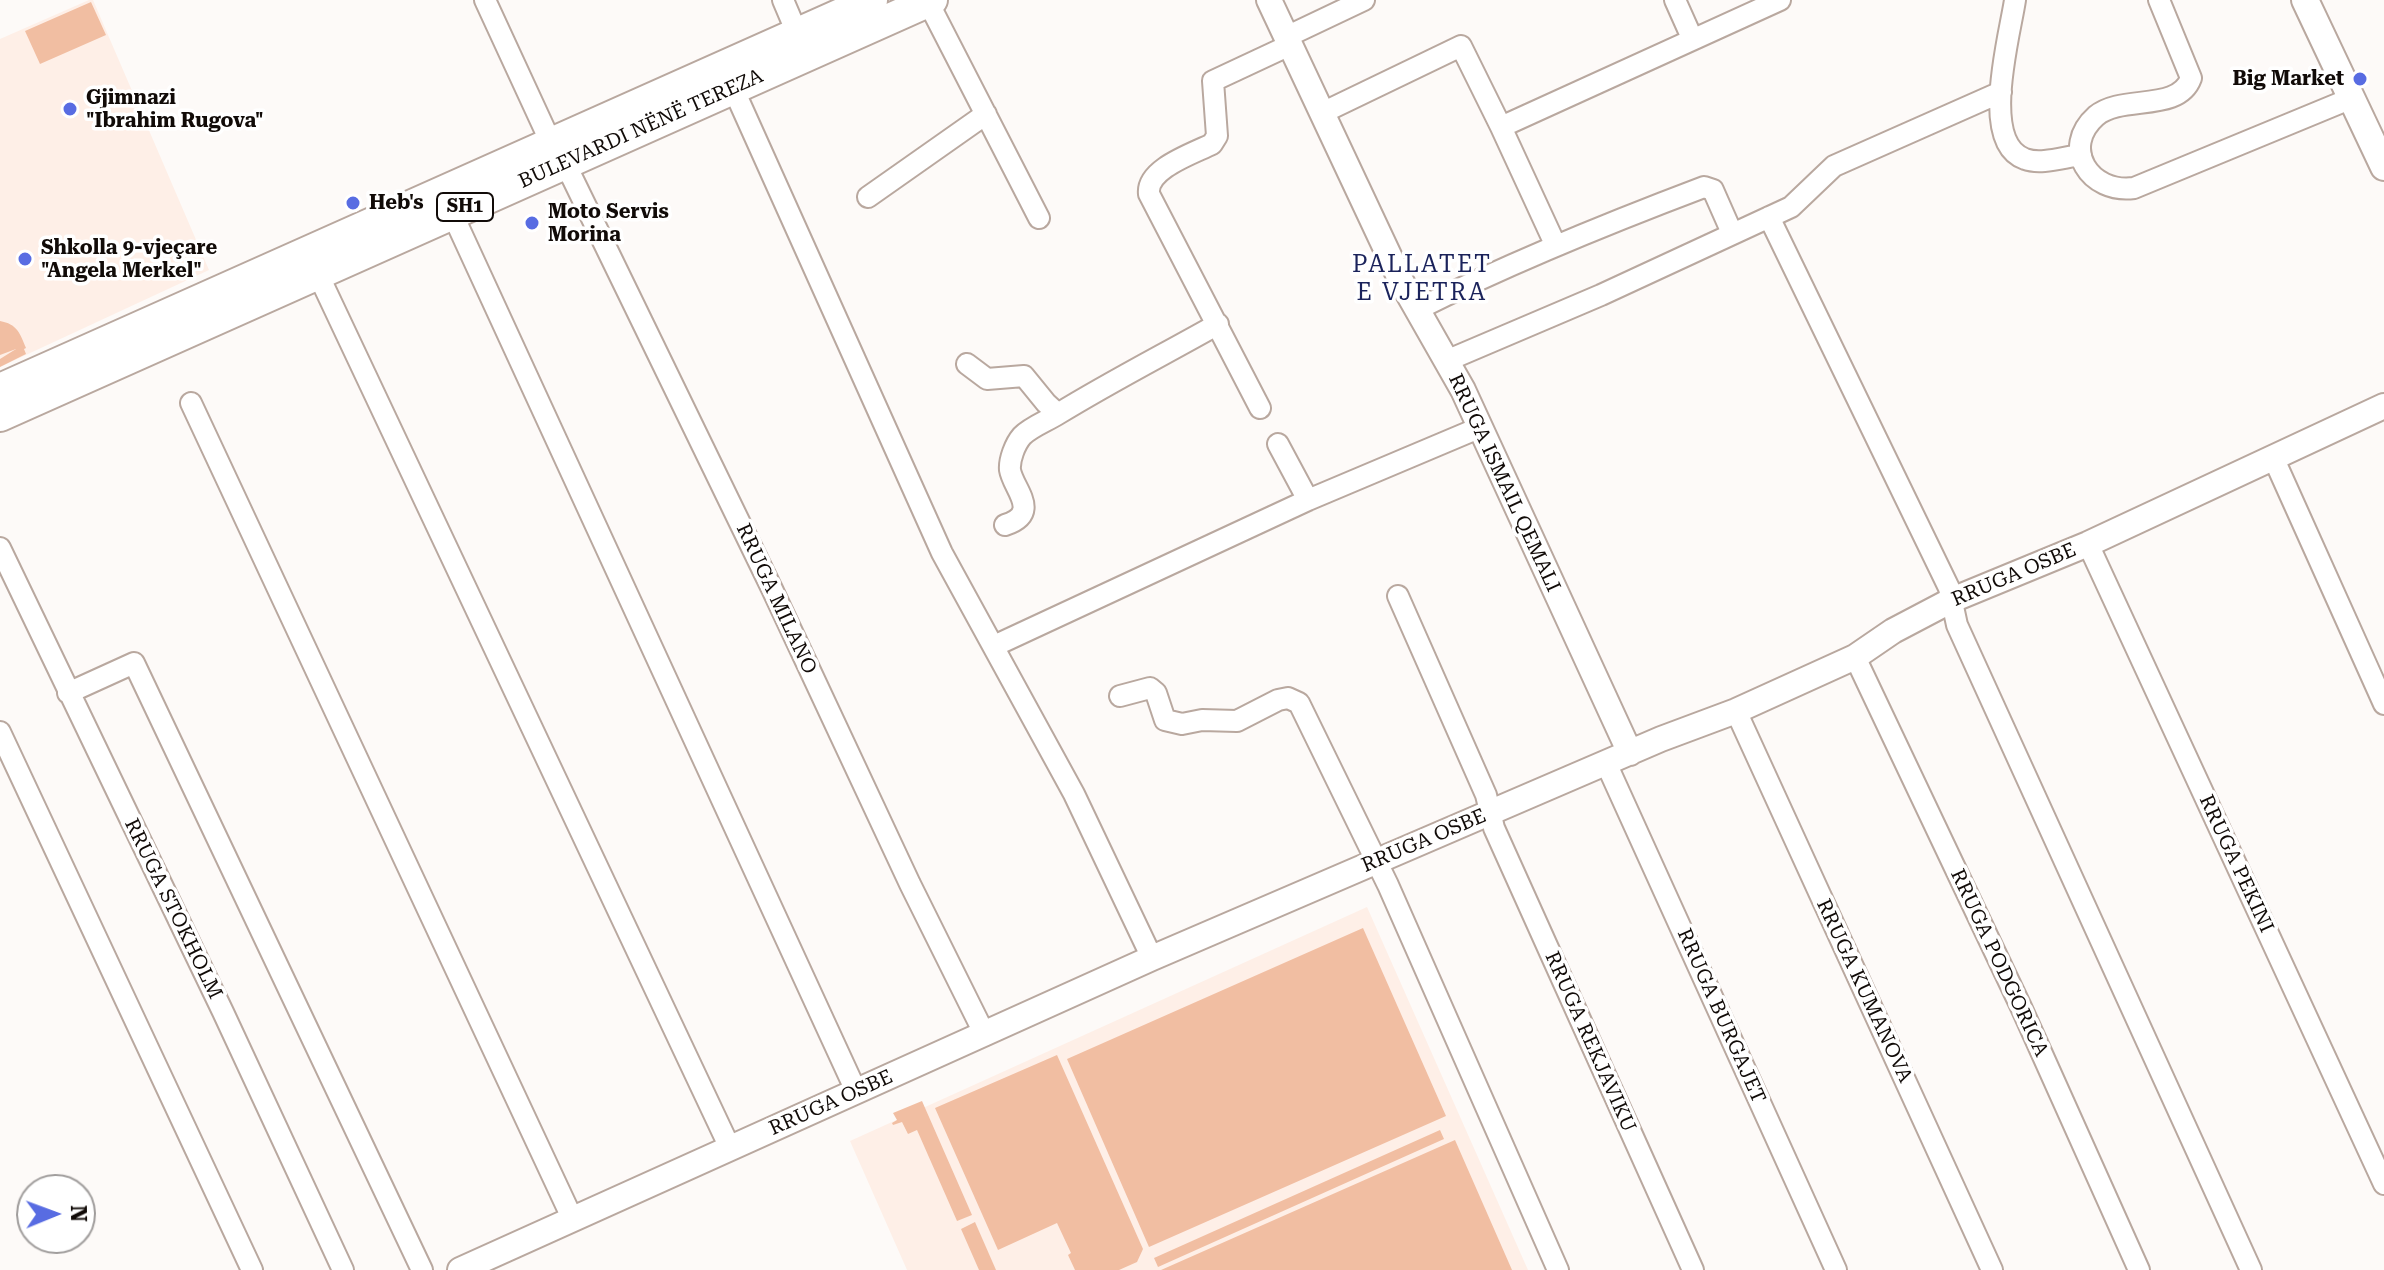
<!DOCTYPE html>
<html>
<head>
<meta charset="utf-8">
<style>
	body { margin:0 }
	#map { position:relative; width:2384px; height:1270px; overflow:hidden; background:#fdfaf8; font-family:"Roboto Serif",serif }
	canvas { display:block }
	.north { position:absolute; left:16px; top:1174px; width:80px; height:80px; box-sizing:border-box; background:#fff; border:2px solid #a09d9c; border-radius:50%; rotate:89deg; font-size:22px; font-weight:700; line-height:32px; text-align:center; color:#110b08 }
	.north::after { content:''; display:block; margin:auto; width:28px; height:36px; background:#586ce2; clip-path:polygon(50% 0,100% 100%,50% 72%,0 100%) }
</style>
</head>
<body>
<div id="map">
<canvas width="2384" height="1270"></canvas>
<div class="north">N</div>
</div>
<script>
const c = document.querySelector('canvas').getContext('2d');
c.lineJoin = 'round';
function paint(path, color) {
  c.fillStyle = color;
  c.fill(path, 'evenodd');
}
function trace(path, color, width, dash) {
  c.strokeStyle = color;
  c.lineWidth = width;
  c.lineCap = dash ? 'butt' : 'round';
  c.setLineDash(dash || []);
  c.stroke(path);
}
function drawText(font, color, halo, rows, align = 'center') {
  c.font = font + ' "Roboto Serif",serif';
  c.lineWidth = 7;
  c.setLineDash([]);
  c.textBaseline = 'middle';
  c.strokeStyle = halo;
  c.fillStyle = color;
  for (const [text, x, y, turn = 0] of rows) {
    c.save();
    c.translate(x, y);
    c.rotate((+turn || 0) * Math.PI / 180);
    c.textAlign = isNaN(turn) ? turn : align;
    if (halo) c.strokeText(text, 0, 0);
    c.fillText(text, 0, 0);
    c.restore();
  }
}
paint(new Path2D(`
	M 89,0 L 93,0 L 209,270 L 0,367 L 0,39 Z
	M 1367,907 L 1528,1270 L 907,1270 L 850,1141 Z`), '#feefe7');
paint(new Path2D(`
	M 91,2 L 106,35 L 40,64 L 25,31 Z
	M 0,321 C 17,324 20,333 26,348 L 24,349 L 26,354 L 0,367 L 0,359 L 16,349 L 0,355 Z
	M 1363,928 L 1446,1116 L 1149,1247 L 1067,1059 Z
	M 1057,1055 L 1143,1249 L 1137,1262 L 1119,1270 L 1075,1270 L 1068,1255 L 1071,1253 L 1057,1223 L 998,1250 L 935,1108 Z
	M 922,1101 L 972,1215 L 957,1221 L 917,1130 L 908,1134 L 902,1122 L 893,1125 L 892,1123 L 897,1120 L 893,1113 Z
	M 1440,1130 L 1444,1139 L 1158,1267 L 1154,1258 Z
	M 1455,1140 L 1512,1270 L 1161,1270 Z
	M 975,1222 L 996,1270 L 979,1270 L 961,1229 Z`), '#f1bea2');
const minor = new Path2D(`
	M 485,0 L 551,143
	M 783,0 L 797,33
	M 1675,0 L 1692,38
	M 2015,0 C 2010,35 1979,143 2025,159 C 2041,165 2064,157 2081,155
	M 2159,0 L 2191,78 C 2178,113 2122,94 2096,116 C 2060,148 2090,194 2134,188 L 2352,98
	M 928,2 L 1039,218
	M 1286,37 L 1364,0
	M 733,88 L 942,553 L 1074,794 L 1152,958
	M 1322,113 L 1461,46 L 1501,127 L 1780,0
	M 1501,127 L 1555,244
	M 565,163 L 772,589 L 910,884 L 985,1035
	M 868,197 L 986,114
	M 452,213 L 856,1091
	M 1769,217 L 1949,588 L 1957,625 L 2251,1270
	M 317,272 L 730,1148
	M 1416,310 C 1510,263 1606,224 1704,187 L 1713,190 L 1732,233
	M 1446,361 L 1601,295 L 1791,207 L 1834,166 L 2001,92
	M 967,364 L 987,379 L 1024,376 L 1046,403 L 1058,414
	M 191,403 L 573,1220
	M 1260,408 L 1149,194 C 1146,169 1192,154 1212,144 L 1217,136 L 1213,81 L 1290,45
	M 1278,444 L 1308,500
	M 2273,457 L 2384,704
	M 1005,525 C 1042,513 1013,489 1010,470 C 1009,460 1015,444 1022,436 C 1031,427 1047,421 1058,414 C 1110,382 1165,354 1218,324
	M 2088,544 L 2384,1184
	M 0,548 L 223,1012 L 343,1270
	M 1398,596 L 1486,795 L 1494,828 L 1693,1270
	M 994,646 L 1308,500 L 1481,427
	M 1855,657 L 2021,1007 L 2139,1270
	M 68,693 L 134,663 L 422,1270
	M 1120,696 L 1150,688 L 1156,693 L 1165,720 L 1182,724 L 1202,720 L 1237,721 L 1278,700 L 1288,698 L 1299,703 L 1388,885 L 1558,1270
	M 1736,711 L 1992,1270
	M 0,732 L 252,1270
	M 1606,763 L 1836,1270`);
const tertiary = new Path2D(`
	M 1269,0 L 1401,281 L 1463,390 L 1630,753
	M 460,1270 L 1152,958 L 1661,739 L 1736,711 L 1855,657 L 1893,631 L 1952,600 L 2088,544 L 2384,406`);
const secondary = new Path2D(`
	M 2305,0 L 2384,167`);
const primary = new Path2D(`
	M 0,389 L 872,0
	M 0,416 L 932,0`);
trace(minor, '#b9a89f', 24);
trace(tertiary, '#b9a89f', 28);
trace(secondary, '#b9a89f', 30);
trace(primary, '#b9a89f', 34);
trace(minor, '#fff', 20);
trace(tertiary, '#fff', 24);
trace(secondary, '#fff', 26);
trace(primary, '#fff', 30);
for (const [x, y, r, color] of [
	[2360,79,8,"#586ce2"],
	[70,109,8,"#586ce2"],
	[353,203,8,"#586ce2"],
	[532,223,8,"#586ce2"],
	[25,259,8,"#586ce2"]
]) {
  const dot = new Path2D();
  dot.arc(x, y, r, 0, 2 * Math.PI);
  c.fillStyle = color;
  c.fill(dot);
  trace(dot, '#fff', 3);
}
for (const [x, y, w] of [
	[465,207,56]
]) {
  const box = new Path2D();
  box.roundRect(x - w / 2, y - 14, w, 28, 6);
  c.fillStyle = '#fff';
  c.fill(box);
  trace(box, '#110b08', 2);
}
drawText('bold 18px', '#110b08', null, [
	["SH1",465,207]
]);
drawText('bold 20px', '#110b08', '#fff', [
	["Big Market",2344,79,"right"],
	["Gjimnazi",86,98],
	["\"Ibrahim Rugova\"",86,121],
	["Heb's",369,203],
	["Moto Servis",548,212],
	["Morina",548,235],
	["Shkolla 9-vjeçare",41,248],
	["\"Angela Merkel\"",41,271]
], 'left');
drawText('20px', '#110b08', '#fff', [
	["BULEVARDI NËNË TEREZA",641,129,-24],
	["RRUGA ISMAIL QEMALI",1504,483,65],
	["RRUGA OSBE",2014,575,-23],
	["RRUGA MILANO",776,599,65],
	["RRUGA OSBE",1424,841,-23],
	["RRUGA PEKINI",2236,864,65],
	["RRUGA STOKHOLM",173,909,64],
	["RRUGA PODGORICA",1999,963,65],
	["RRUGA KUMANOVA",1864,991,65],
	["RRUGA BURGAJET",1721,1016,66],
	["RRUGA REKJAVIKU",1590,1042,66],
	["RRUGA OSBE",831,1103,-24]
]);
c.letterSpacing = '2px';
drawText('24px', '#1b235b', '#fff', [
	["PALLATET",1422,265],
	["E VJETRA",1422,293]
]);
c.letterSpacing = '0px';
</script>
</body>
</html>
